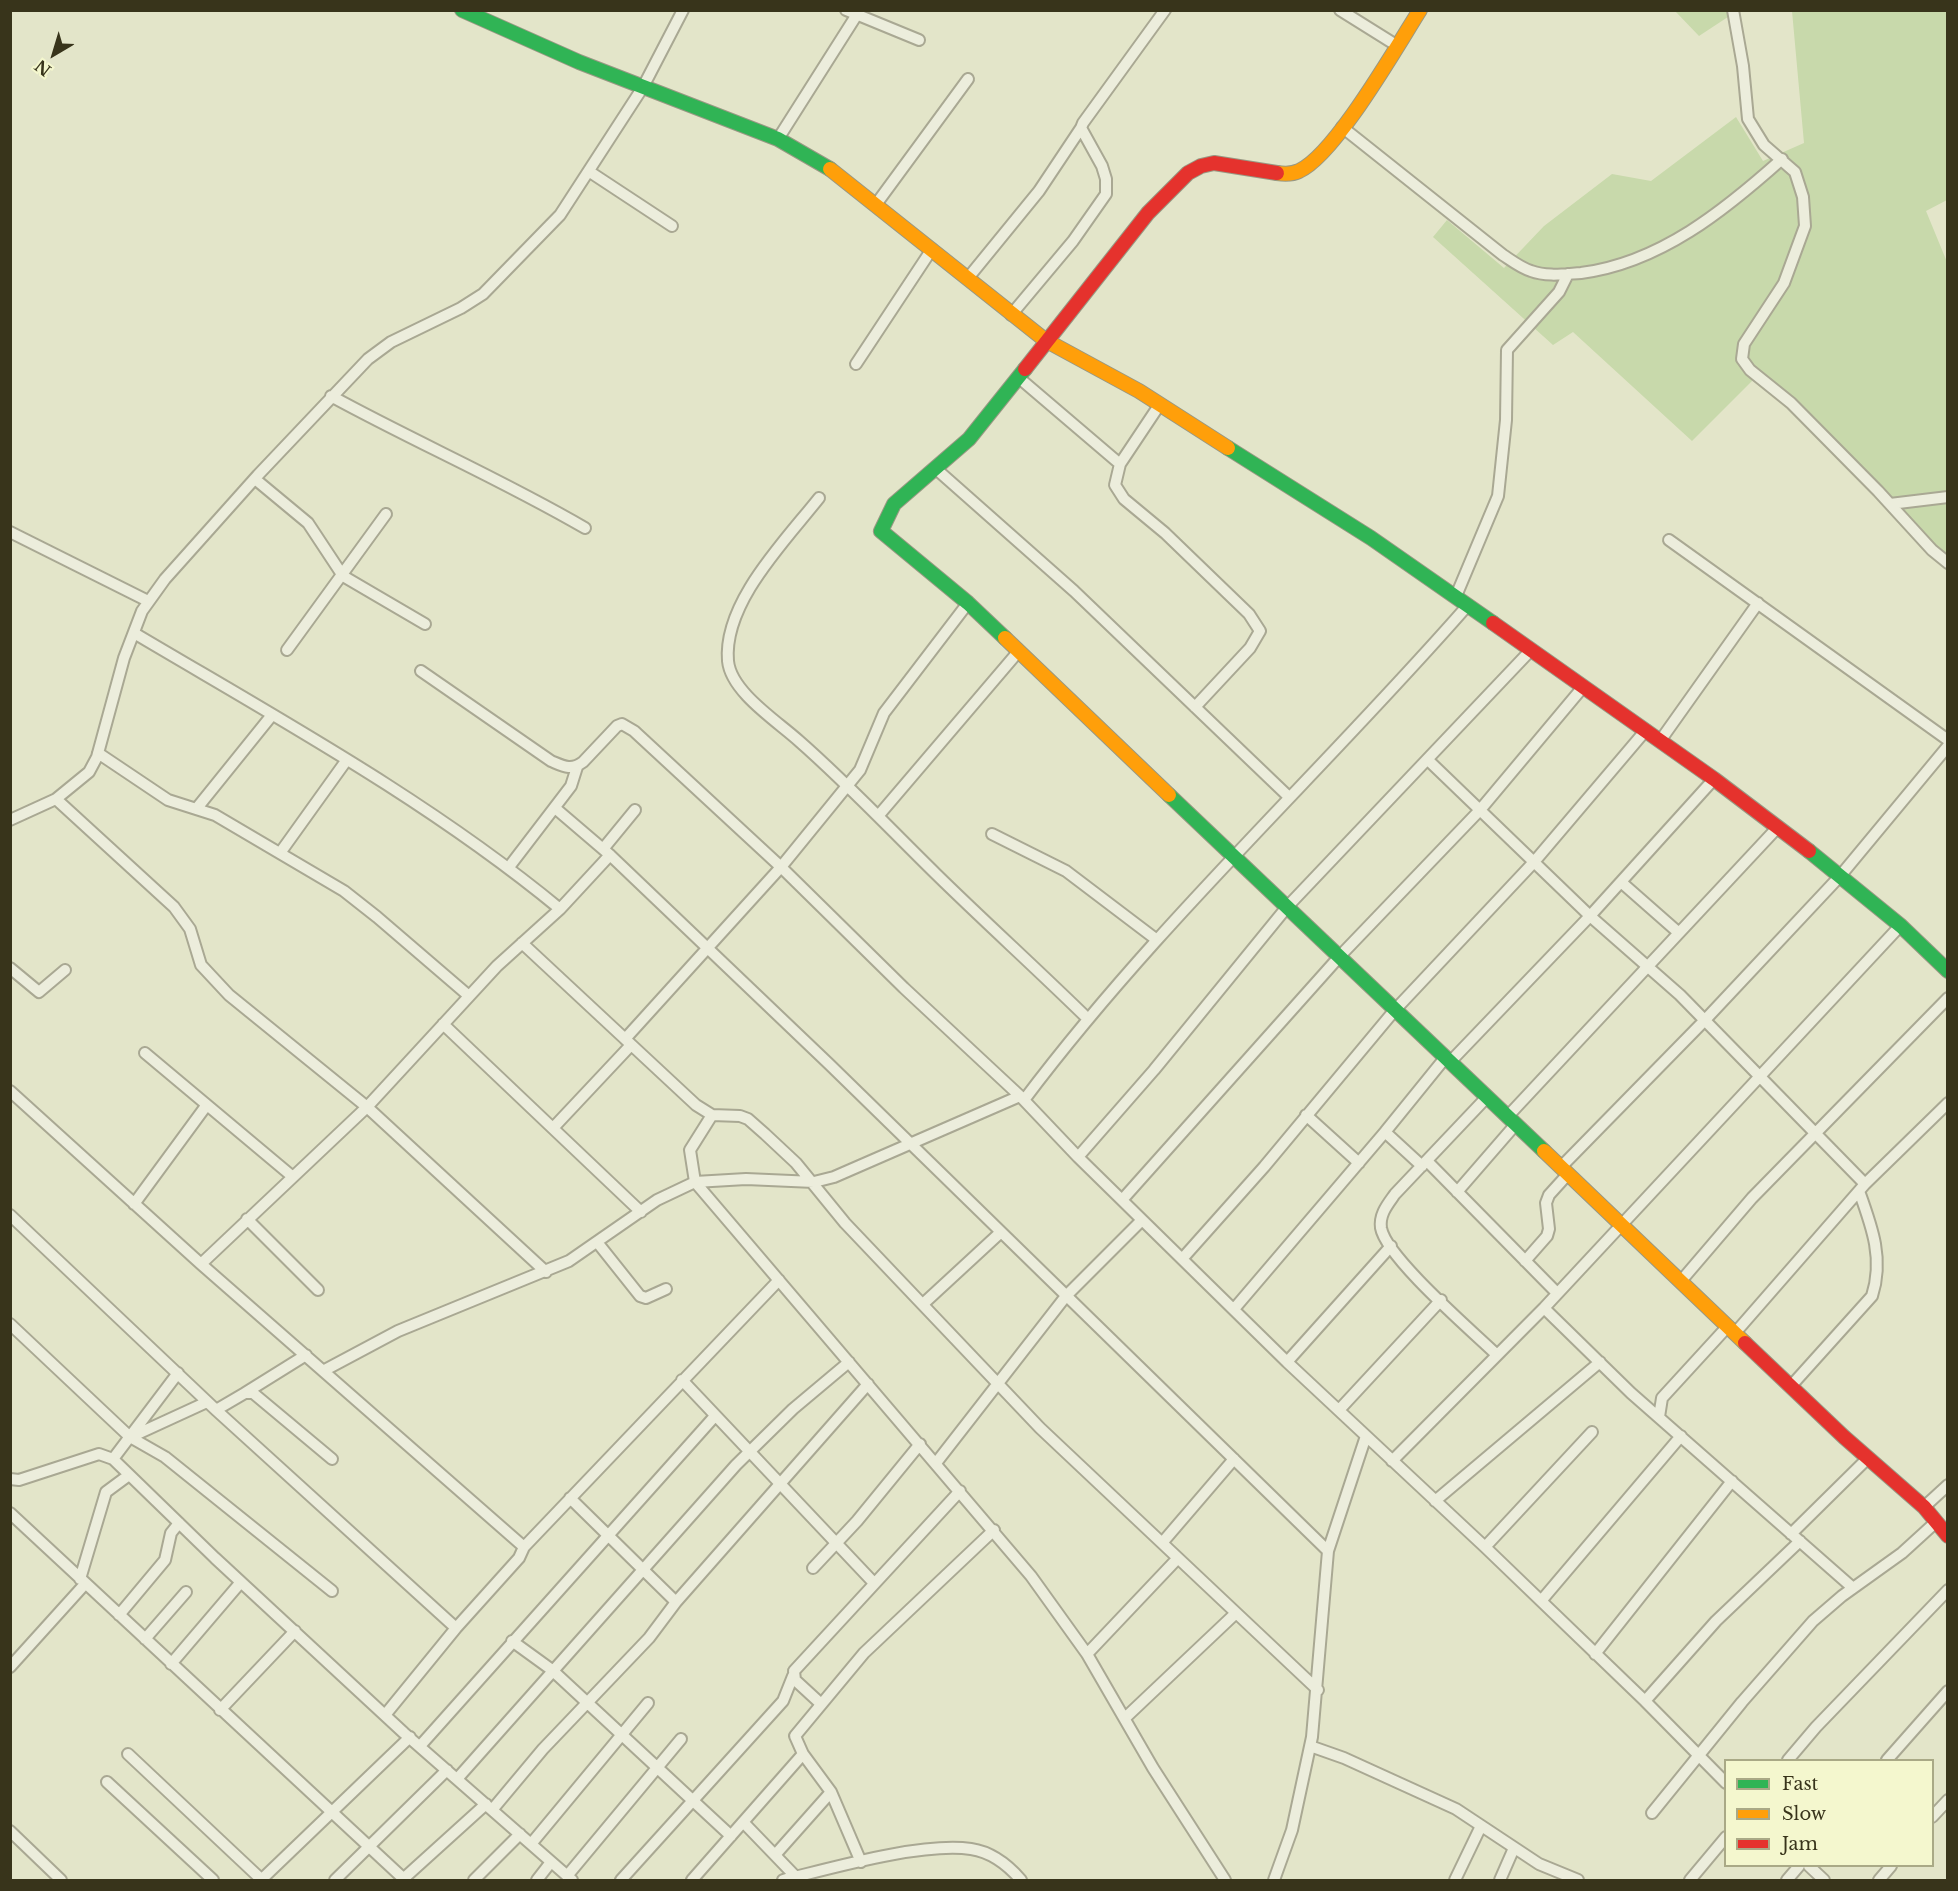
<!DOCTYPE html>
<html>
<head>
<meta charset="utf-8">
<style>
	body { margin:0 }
	#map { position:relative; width:1958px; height:1891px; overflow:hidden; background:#e3e5c9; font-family:"Libre Baskerville",serif }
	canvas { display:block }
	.frame { position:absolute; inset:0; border:12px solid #38341b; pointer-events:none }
	.legend { position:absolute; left:1724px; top:1759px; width:210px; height:108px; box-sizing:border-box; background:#f4f7ce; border:2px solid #a9a986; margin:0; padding:8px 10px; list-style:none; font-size:18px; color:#38341b }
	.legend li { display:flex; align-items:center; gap:12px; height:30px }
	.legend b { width:30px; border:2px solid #a9a986 }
	.north { position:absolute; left:24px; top:24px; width:60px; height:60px; -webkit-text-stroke:4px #f4f7ce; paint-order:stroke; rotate:218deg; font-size:16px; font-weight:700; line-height:24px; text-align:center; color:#38341b }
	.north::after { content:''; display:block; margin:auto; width:21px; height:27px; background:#38341b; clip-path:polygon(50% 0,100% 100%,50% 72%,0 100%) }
</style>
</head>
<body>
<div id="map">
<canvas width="1958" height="1891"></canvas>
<div class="frame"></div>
<ul class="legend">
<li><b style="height:8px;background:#30b455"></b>Fast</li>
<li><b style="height:8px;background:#ff9f0a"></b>Slow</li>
<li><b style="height:8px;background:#e5322d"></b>Jam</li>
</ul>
<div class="north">N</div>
</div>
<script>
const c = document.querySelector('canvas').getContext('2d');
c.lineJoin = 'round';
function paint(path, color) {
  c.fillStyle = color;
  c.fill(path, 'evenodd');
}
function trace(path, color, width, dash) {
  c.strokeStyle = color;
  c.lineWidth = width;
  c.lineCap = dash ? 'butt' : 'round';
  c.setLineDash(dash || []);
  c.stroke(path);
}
paint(new Path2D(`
	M 1675,11 L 1737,11 L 1699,36 Z
	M 1792,11 L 1947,11 L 1947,200 L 1926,211 L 1947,262 L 1947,554 L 1932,542 L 1823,428 L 1760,373 L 1692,441 L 1573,332 L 1553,345 L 1433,237 L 1447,220 L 1504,268 L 1544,226 L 1612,174 L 1651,181 L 1736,117 L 1763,161 L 1804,143 Z`), '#c8d9ab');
const street = new Path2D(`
	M 846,10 L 919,40
	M 1340,10 L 1396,45
	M 1733,10 L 1743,66 L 1748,119 L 1764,145 L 1795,172 L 1803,197 L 1805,226 L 1784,283 L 1744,344 L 1742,359 L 1750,370 L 1791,403 L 1878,491 L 1932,550 L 1948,563
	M 1342,127 L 1503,255 C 1512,261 1521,268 1531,271 C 1547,277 1565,274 1581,273 C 1660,263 1725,210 1782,159
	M 778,139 L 856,16
	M 590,172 L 672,226
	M 877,203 L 968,79
	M 968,278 L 1039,191 L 1081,128
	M 1011,315 L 1073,241 L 1106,194 L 1106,179 L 1102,166 L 1081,128 L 1083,123 L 1165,10
	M 856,364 L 932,249
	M 1018,377 L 1120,464
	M 331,396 C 415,442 503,480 585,528
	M 1160,404 L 1120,464 L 1115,485 L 1124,499 L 1165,533 L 1249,614 L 1260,631 L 1250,648 L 1195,707
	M 935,468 L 1074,591 L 1289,797
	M 255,479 L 308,523 L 343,576 L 425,624
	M 819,498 C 785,541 723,603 728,661 C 731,692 777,721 799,741 C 847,783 891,830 936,874 C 986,923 1038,970 1088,1019
	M 1890,504 L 1948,497
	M 10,532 L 148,601
	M 1669,540 L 1948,740
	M 1456,596 L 1498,496 L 1506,420 L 1507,350 L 1559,292 L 1568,274
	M 134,633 C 279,719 429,801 560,909
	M 287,650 L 386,514
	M 421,671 L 551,761 C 563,766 571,771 583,762 L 617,726 L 622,724 L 634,731 L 781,867 L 904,988 L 1020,1096 L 1078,1157 L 1287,1362 L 1485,1547 L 1645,1701 L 1726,1783
	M 1660,741 L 1758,603
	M 98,753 L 168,800 L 215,815 L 344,891 L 377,917 L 469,996
	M 1428,760 L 1590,916 L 1680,995 L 1865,1184
	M 56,799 L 174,907 L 190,929 L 201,965 L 229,995 L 367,1107 L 546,1272
	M 197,808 L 272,715
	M 555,808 L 610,855 L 829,1064 L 1328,1551 L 1312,1737 L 1292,1830 L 1274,1880
	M 879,815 L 1018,652
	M 10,820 L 56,799 L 89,772 L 97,757 L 124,658 L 142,611 L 165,579 L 258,475 L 368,359 L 391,342 L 461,308 L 483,294 L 560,215 L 643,87 L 683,10
	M 992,834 L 1066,871 L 1157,940
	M 603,849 L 635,810
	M 280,853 L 346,761
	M 509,867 L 571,786 L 577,767
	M 1621,882 L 1679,933
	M 522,943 L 696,1105 L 712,1115 L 740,1116 L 748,1119 L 765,1134 L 796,1163 L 845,1223 L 1040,1428 L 1318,1690
	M 10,968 L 39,992 L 65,970
	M 443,1024 L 641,1212
	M 625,1039 L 781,867 L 860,770 L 884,713 L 968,603
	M 145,1053 L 293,1177
	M 1450,1062 L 1590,916 L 1714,779
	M 10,1091 L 201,1264 L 524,1547 L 519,1558 L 456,1628 L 385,1715
	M 1487,1097 L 1395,1194 C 1388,1204 1379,1214 1381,1228 C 1386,1257 1471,1330 1496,1354
	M 1024,1100 C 1158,922 1322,772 1468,605
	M 712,1115 L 690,1150 L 695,1182 L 1031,1576 L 1087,1654 L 1153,1768 L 1225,1880
	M 1306,1115 L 1359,1163
	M 1508,1116 L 1778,827
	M 553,1128 L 631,1045
	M 1385,1132 L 1422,1166
	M 1078,1157 L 1154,1070 L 1287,907 L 1531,650
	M 1427,1161 L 1557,1293
	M 1561,1167 L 1705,1020 L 1841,875 L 1948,746
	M 1457,1192 L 1516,1124
	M 1122,1200 L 1339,957 L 1480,810 L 1583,687
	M 134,1204 L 206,1106
	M 10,1215 L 216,1410 L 456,1628
	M 247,1219 L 318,1290
	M 597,1242 L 640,1296 L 646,1298 L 666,1289
	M 1182,1259 L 1264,1167 L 1394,1011 L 1534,862 L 1646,730
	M 1525,1261 L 1547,1236 L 1549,1229 L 1546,1203 L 1549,1195 L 1568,1174
	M 201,1264 L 367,1107 L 497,966 L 560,909 L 610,855
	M 1681,1281 L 1752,1198 L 1948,998
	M 923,1304 L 1001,1232
	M 1544,1308 L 1631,1393 L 1853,1588
	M 1234,1309 L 1385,1132 L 1445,1058
	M 10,1324 L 130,1437 L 165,1457 L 332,1591
	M 1735,1333 L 1865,1184 L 1948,1103
	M 1287,1362 L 1391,1246
	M 323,1371 L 398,1331 L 569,1261 L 657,1200 L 695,1182 L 746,1179 L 814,1182 L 834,1177 L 1020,1096
	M 682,1380 L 874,1583
	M 1791,1386 L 1872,1296 C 1884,1259 1872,1227 1859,1191
	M 245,1393 L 306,1355
	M 216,1410 L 245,1393 L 253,1393 L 332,1459
	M 1339,1410 L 1441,1300
	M 1659,1417 L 1662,1398 L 1728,1326
	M 133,1436 L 207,1402
	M 113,1459 L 178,1373
	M 1392,1461 L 1544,1308 L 1900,926
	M 936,1463 L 1066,1296 L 1142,1220
	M 10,1479 L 19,1480 L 99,1454 L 113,1459 L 215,1558 L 404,1733 L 572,1880
	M 570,1498 L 676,1602
	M 1435,1501 L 1600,1362
	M 1924,1507 L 1948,1485
	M 10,1513 L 405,1880
	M 1791,1534 L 1868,1458
	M 1162,1543 L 1234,1459
	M 524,1547 L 779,1280
	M 1485,1547 L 1592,1432
	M 1328,1551 L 1366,1436
	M 813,1568 L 857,1521 L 920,1444
	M 80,1579 L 106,1492 L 129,1475
	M 1541,1601 L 1681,1436
	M 119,1615 L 165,1560 L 171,1533 L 179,1523
	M 145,1639 L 186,1592
	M 512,1641 L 552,1670 L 731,1836
	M 1087,1654 L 1178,1558
	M 1595,1654 L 1732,1481
	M 171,1664 L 241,1582
	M 10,1667 L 85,1584
	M 1645,1701 L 1716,1621 L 1800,1541
	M 820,1703 L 795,1680 L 794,1671 L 960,1491
	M 220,1710 L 295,1631
	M 1125,1718 L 1236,1613
	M 420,1746 L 715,1416
	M 1310,1746 L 1344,1758 L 1456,1809 L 1539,1864 L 1578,1880
	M 128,1754 L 262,1880
	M 1788,1760 L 1816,1727 L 1948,1590
	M 1887,1760 L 1948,1691
	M 457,1779 L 736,1465 L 793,1409 L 849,1362
	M 107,1782 L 213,1880
	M 492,1810 L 543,1749 L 649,1638 L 676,1602 L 868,1384
	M 1652,1813 L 1742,1702 L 1813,1621 L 1842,1596 L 1902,1553 L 1936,1522
	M 1932,1817 L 1948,1800
	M 743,1822 L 796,1877
	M 10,1831 L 61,1880
	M 531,1844 L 648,1703
	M 775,1855 L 831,1792
	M 861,1862 L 831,1792 L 803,1754 L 795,1736 L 864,1653 L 994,1530
	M 1809,1866 L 1824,1880
	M 567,1876 L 681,1739
	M 261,1880 L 410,1737
	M 335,1880 L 447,1770
	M 402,1880 L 486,1804
	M 474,1880 L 520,1834
	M 537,1880 L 551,1862
	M 621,1880 L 783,1701 L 793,1676
	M 692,1880 L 803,1754
	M 783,1880 C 832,1868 922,1842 971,1849 C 992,1852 1008,1865 1021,1880
	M 1455,1880 L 1481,1826
	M 1500,1880 L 1514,1848
	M 1690,1880 L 1726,1837
	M 1787,1880 L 1799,1866
	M 1879,1880 L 1891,1866`);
const fast = new Path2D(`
	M 462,10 L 579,62 L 778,139 L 830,169
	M 1228,448 L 1371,538 L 1493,623
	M 1005,638 L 968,603 L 881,531 L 894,504 L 969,439 L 1025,369
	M 1169,795 L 1544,1151
	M 1809,851 L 1901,926 L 1948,971`);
const slow = new Path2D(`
	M 830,169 L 1045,340 L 1139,391 L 1228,448
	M 1277,173 C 1284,174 1293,174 1299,171 C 1335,155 1397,46 1420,10
	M 1005,638 L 1169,795
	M 1544,1151 L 1745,1343`);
const jam = new Path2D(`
	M 1025,369 L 1148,213 L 1188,173 L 1201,166 L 1214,163 L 1277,173
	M 1493,623 L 1714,779 L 1809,851
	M 1745,1343 L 1844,1437 L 1924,1507 L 1948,1536`);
trace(street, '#a9a893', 14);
trace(fast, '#989883', 16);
trace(slow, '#989883', 16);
trace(jam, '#989883', 16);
trace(street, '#eceddc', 10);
trace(fast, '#30b455', 14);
trace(slow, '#ff9f0a', 14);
trace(jam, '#e5322d', 14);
</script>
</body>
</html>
